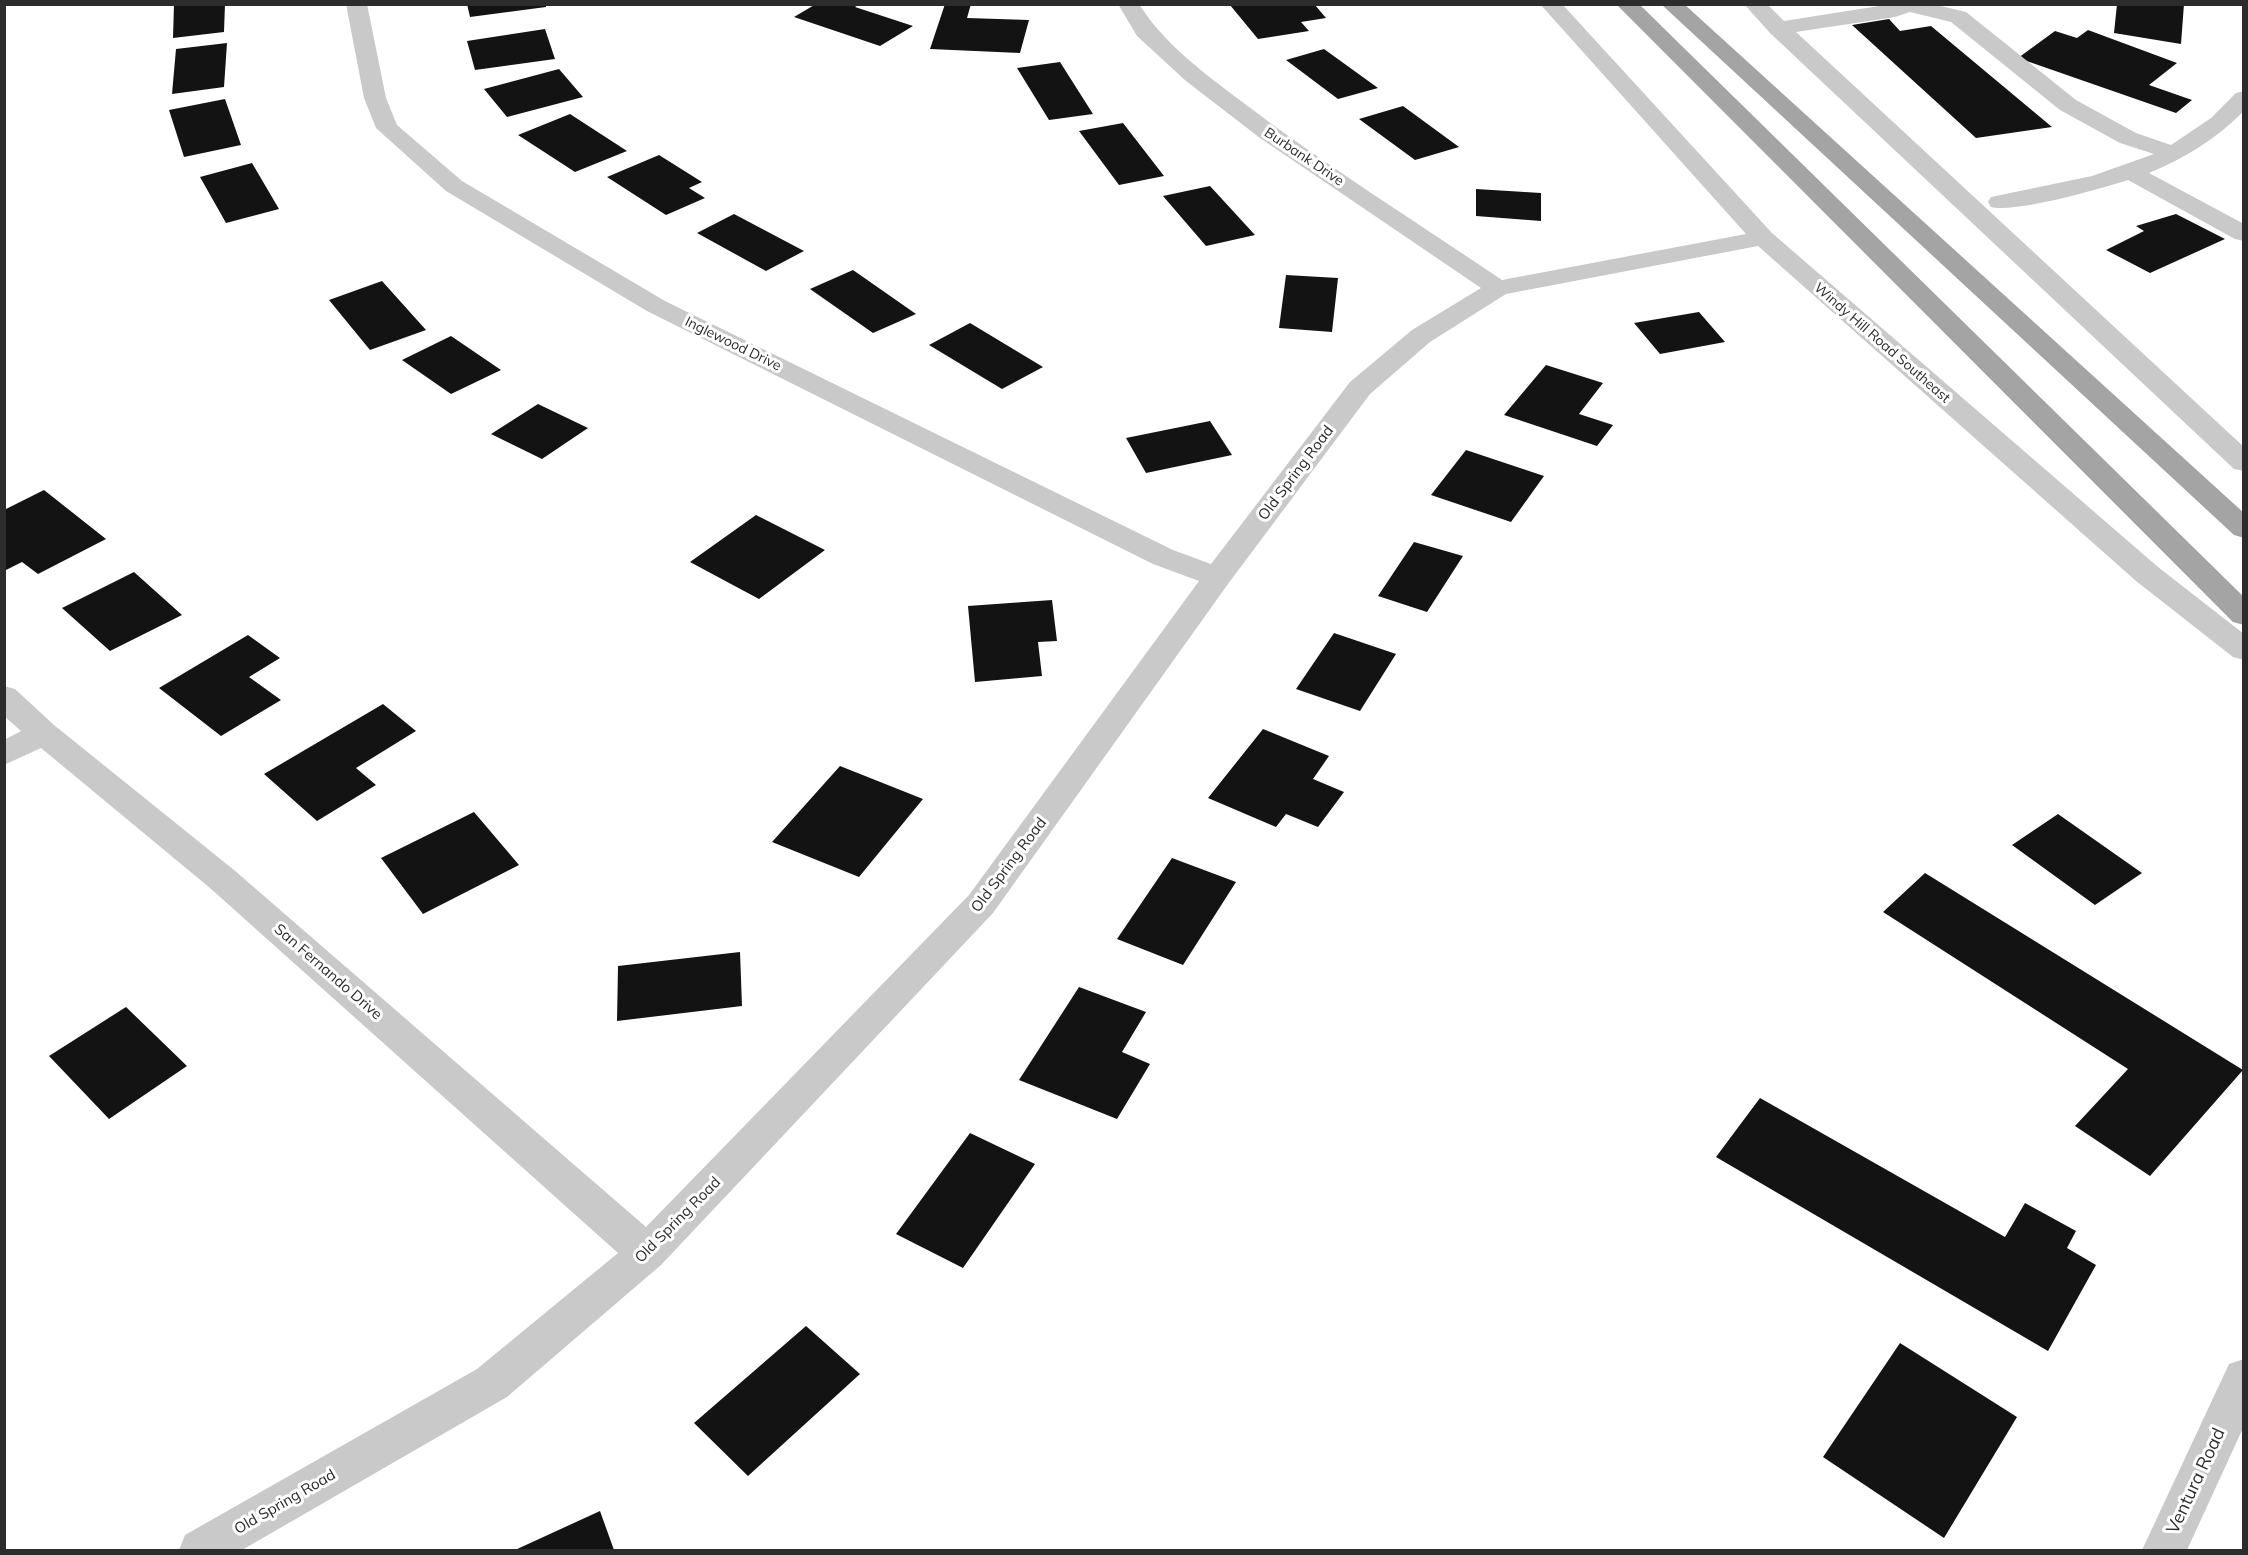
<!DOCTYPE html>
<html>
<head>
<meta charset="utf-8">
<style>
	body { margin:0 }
	#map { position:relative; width:2248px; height:1555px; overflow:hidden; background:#fff; font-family:Mulish,sans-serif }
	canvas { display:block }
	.frame { position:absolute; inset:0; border:6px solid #2c2c2c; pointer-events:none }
</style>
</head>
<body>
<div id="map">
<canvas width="2248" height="1555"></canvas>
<div class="frame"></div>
</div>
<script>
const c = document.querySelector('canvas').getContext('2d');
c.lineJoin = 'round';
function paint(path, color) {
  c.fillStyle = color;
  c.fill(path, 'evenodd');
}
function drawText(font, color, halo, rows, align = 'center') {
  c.font = font + ' Mulish,sans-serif';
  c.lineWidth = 6;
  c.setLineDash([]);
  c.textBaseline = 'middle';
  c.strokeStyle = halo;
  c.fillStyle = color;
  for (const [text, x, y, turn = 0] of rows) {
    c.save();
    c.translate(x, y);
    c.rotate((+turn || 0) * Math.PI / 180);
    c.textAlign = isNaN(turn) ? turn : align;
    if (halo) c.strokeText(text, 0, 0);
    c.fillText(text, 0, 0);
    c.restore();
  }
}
paint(new Path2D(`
	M 174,4 L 225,4 L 224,32 L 173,38 Z
	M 467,4 L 546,4 L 546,7 L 470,17 Z
	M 816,4 L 859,4 L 855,7 L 913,26 L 880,46 L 794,17 Z
	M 945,4 L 971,4 L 967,18 L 1029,20 L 1020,53 L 930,49 Z
	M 2117,4 L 2184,4 L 2181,44 L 2114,33 Z
	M 1230,5 L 1315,5 L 1326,18 L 1301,22 L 1309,31 L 1258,39 Z
	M 1889,19 L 1900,31 L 1931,26 L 2052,127 L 1976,138 L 1852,25 Z
	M 545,29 L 555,59 L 475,70 L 467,41 Z
	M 2088,30 L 2177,63 L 2149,85 L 2192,100 L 2176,113 L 2018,58 L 2055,31 L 2077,38 Z
	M 227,43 L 224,87 L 172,94 L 176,49 Z
	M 1324,49 L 1378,88 L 1338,99 L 1286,60 Z
	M 1060,62 L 1093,114 L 1049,120 L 1017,68 Z
	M 559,69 L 583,97 L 507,117 L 484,89 Z
	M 225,99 L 241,145 L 184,157 L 169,110 Z
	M 1403,106 L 1459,147 L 1415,160 L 1359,119 Z
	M 570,114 L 627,151 L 575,172 L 518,135 Z
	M 1123,123 L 1164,176 L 1119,185 L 1079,131 Z
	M 659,155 L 702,182 L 689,188 L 705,198 L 666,215 L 607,177 Z
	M 252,163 L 279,209 L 226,223 L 200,177 Z
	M 1210,186 L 1255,235 L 1206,246 L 1163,196 Z
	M 1476,189 L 1541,193 L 1541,221 L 1476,216 Z
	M 734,214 L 804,251 L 766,271 L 697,233 Z
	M 2176,214 L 2225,239 L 2150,273 L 2106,250 L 2144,231 L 2136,226 Z
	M 853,270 L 916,314 L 873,333 L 810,289 Z
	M 1286,275 L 1338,278 L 1332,332 L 1279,328 Z
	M 382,281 L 426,330 L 370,350 L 329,300 Z
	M 1699,312 L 1725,342 L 1660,354 L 1634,323 Z
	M 970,323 L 1043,367 L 1002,389 L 929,345 Z
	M 451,336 L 501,370 L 451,394 L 402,360 Z
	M 1546,365 L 1603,383 L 1579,414 L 1613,425 L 1597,446 L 1504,415 Z
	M 538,404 L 588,428 L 542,459 L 491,434 Z
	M 1210,421 L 1232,455 L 1146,473 L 1126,438 Z
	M 1466,450 L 1544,476 L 1511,522 L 1431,495 Z
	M 44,490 L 106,539 L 38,574 L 22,562 L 4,571 L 4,510 Z
	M 756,515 L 825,550 L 759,599 L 690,562 Z
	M 1414,542 L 1463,556 L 1427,612 L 1378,596 Z
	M 134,572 L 182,615 L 110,651 L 62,608 Z
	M 1052,600 L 1057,641 L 1038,642 L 1042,676 L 975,682 L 968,606 Z
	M 1334,633 L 1396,654 L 1360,711 L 1296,689 Z
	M 248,635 L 280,658 L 249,677 L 281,700 L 221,736 L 159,688 Z
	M 383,704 L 416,731 L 356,768 L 376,785 L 317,821 L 264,774 Z
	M 1263,729 L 1329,756 L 1313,779 L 1344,792 L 1318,827 L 1286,814 L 1276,827 L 1208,798 Z
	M 840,766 L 923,799 L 859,877 L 772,842 Z
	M 474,812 L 519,865 L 423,914 L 381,858 Z
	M 2058,814 L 2142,873 L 2095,905 L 2012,845 Z
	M 1172,858 L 1236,882 L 1183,965 L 1117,939 Z
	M 1925,873 L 2243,1070 L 2150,1176 L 2075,1126 L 2128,1069 L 1883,912 Z
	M 740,952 L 742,1006 L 617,1021 L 618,966 Z
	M 1079,987 L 1146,1012 L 1122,1052 L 1150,1064 L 1117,1119 L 1019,1080 Z
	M 126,1007 L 187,1066 L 109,1119 L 49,1056 Z
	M 1760,1098 L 2005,1237 L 2025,1203 L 2076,1231 L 2067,1248 L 2096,1265 L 2048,1351 L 1716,1157 Z
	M 970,1133 L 1035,1164 L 963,1268 L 896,1234 Z
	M 806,1326 L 860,1374 L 748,1476 L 694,1423 Z
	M 1900,1343 L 2017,1417 L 1944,1538 L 1823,1457 Z
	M 600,1511 L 614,1550 L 515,1550 Z`), '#131313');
paint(new Path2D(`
	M 346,4 L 367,4 L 386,98 L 397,125 L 462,181 L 665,301 L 1173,550 L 1211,564 L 1350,382 L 1412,330 L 1481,288 L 1260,138 L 1186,81 L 1137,36 L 1118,4 L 1139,4 C 1164,44 1204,73 1241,101 C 1325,165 1415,221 1502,280 L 1746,234 L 1540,4 L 1562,4 L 1772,233 L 2158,567 L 2244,634 L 2244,660 L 2233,657 L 2136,581 L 1758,246 L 1506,294 L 1430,342 L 1370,394 L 1228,584 L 993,913 L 661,1265 L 507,1397 L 242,1550 L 179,1550 L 185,1535 L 477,1369 L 618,1253 L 210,888 L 41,748 L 4,765 L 4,740 L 21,731 L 4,716 L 4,686 L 15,689 L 54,725 L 234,870 L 646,1227 L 969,895 L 1199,581 L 1153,564 L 647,311 L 446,191 L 376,128 L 364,98 Z
	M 1744,4 L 1767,4 L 1784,21 L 1892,4 L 1932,4 L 1966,12 L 2076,100 L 2136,133 L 2171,145 L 2211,118 L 2236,93 L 2244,91 L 2244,111 C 2216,139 2185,158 2149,173 L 2244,224 L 2244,241 L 2235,239 L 2128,180 C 2100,189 2016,213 1991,207 L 1988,202 L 1991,197 L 2092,176 L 2154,154 L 2120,143 L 2060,110 L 1951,22 L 1910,12 L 1895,17 L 1796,32 L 2244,447 L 2244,471 L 2234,469 L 1770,33 Z
	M 2244,1359 L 2244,1426 L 2187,1550 L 2142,1550 L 2229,1364 Z`), '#c9c9c9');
paint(new Path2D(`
	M 1616,4 L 1639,4 L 2244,597 L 2244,625 L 2233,622 Z
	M 1661,4 L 1684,4 L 2244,513 L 2244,538 L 2234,535 Z`), '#a4a4a4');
drawText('14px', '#2c2c2c', '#fff', [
	["Burbank Drive",1304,157,34],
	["Windy Hill Road Southeast",1882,343,41],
	["Inglewood Drive",733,344,26]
]);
drawText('15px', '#2c2c2c', '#fff', [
	["Old Spring Road",1296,473,-53],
	["Old Spring Road",1009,865,-53],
	["San Fernando Drive",328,972,41],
	["Old Spring Road",678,1220,-45],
	["Old Spring Road",285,1502,-30]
]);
drawText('18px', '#2c2c2c', '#fff', [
	["Ventura Road",2196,1481,-65]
]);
</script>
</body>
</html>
